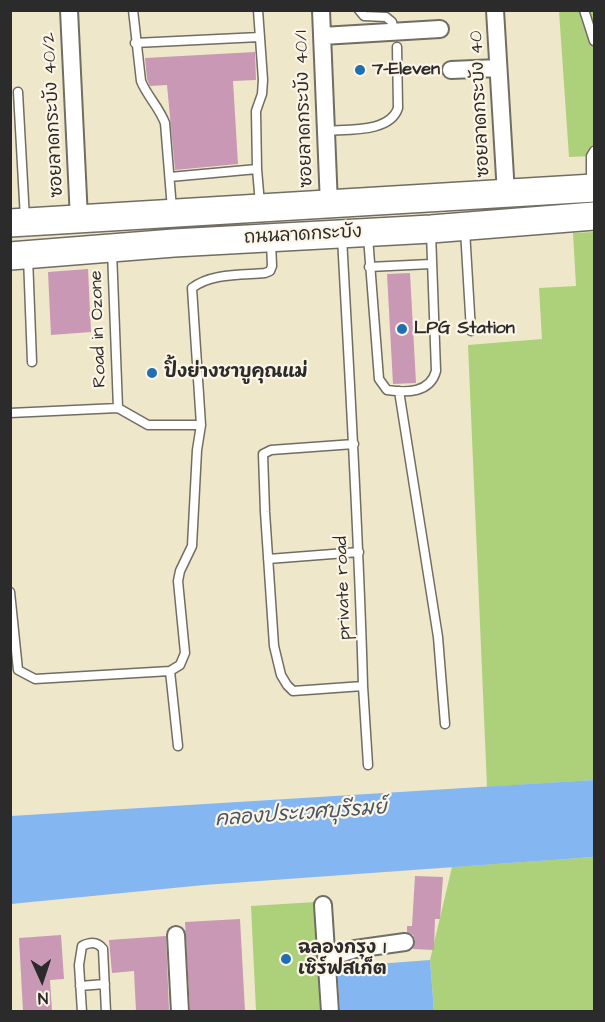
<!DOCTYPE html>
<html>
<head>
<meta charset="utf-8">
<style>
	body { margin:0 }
	#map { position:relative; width:605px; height:1022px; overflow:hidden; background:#efe7ca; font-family:"Architects Daughter",sans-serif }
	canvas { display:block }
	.frame { position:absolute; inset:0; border:12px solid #2b2b2b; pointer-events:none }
	.north { position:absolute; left:12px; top:950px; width:60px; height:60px; -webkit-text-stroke:4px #fcf5e5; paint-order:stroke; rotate:177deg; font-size:16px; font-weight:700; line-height:24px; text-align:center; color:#2b2b2b }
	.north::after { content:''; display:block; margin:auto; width:21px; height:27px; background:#2b2b2b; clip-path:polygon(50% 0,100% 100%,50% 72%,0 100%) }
</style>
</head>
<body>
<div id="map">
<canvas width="605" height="1022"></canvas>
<div class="frame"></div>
<div class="north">N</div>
</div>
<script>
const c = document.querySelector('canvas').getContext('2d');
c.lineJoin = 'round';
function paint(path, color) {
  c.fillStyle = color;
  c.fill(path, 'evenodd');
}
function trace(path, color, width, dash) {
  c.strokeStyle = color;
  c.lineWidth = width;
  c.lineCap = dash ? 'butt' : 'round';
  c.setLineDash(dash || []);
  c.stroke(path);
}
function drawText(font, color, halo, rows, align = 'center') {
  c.font = font + ' "Architects Daughter","Playpen Sans Thai",sans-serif';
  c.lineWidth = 4.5;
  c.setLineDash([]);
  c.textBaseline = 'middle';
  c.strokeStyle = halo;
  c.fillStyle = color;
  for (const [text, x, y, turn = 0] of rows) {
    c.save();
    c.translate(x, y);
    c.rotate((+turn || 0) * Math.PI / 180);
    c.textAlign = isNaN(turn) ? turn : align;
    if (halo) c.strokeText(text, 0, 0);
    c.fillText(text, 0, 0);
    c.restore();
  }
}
paint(new Path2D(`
	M 559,11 L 594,11 L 594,156 L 569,157 Z
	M 594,232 L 594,780 L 487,787 L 468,345 L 542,339 L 539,288 L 576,286 L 573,233 Z
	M 594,857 L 594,1011 L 434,1011 L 430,960 L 452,867 Z
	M 315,902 L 320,1011 L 256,1011 L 251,906 Z`), '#add17a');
paint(new Path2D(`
	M 594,780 L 594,857 L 204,885 L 11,904 L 11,816 Z
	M 430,960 L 434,1011 L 340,1011 L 337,967 Z`), '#84b6f1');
paint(new Path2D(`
	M 255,52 L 256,80 L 233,81 L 238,164 L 175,170 L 167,85 L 150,86 L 147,79 L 145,58 Z
	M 88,269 L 91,332 L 51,335 L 48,272 Z
	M 410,273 L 416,383 L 393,384 L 387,274 Z
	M 415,876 L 443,877 L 440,919 L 435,919 L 434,950 L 413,949 L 415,940 L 413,935 L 407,932 L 407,926 L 412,926 Z
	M 240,919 L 245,1011 L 190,1011 L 185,922 Z
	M 61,935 L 64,979 L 50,980 L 52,1011 L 23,1011 L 19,938 Z
	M 166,936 L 169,1011 L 136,1011 L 134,971 L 112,973 L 109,940 Z`), '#c898b4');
const lane = new Path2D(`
	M 133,10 L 141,81 C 147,96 159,107 165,123 L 172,209
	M 258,10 L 263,80 L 262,94 L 256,111 L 257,169 L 260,204
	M 359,10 L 364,16 L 386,17 L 392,22 L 394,32
	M 584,10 L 594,41
	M 135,43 L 260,37
	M 18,92 L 25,219
	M 325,131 C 347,129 390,133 398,108 L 397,47
	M 170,177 L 257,169
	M 591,184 L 591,156 L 594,151
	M 465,230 L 471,331
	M 342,237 C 350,387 359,536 363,686 L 293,691 L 287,685 L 281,675 L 274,646 L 265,512 L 263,454 L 271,450 L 354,444
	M 368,237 L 379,379 L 387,390 C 407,393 430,393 436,371 L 431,233
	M 28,257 L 32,362
	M 369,267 L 431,264
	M 399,391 L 438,637 L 445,724
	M 118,408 L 148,425 L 201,425
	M 10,413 L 118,408 L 112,251
	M 268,559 L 359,552
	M 10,592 L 18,670 L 35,679 L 170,671 L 180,665 L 185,653 L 178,581 L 180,571 L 192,546 L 197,450 L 201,425 L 192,288 C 211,273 242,275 265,273 L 270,271 L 272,266 L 271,242
	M 170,671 L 178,746
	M 363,686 L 368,765
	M 80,986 L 105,984
	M 82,1012 L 79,965 L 82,946 C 90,942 97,941 103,949 L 106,1012`);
const street = new Path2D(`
	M 69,10 L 79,219
	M 321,10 L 329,205
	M 495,10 L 506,194
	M 322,36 L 440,29
	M 451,70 L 498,68
	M 323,905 L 330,1012
	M 176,935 L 180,1012
	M 326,958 L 355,949 L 405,942`);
const primary = new Path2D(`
	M 10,223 L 594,188
	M 10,256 L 174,243 L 431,229 L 594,216`);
trace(lane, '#706d63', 11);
trace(street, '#706d63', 20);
trace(primary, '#706d63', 30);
trace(lane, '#fff', 8);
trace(street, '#fff', 16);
trace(primary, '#fff', 27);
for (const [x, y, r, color] of [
	[360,70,6,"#1f6fb2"],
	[402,329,6,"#1f6fb2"],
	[152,373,6,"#1f6fb2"],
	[286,959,6,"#1f6fb2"]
]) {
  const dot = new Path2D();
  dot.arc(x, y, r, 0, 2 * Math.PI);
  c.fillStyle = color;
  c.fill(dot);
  trace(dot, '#fcf5e5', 2);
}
drawText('bold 18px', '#2b2b2b', '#fcf5e5', [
	["7-Eleven",372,70],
	["LPG Station",414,329],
	["ปิ้งย่างชาบูคุณแม่",164,373],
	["ฉลองกรุง 1",298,949],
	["เซิร์ฟสเก็ต",298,970]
], 'left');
drawText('18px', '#2b2b2b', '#fcf5e5', [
	["ซอยลาดกระบัง 40",481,104,-93],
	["ซอยลาดกระบัง 40/1",305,109,-92],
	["ซอยลาดกระบัง 40/2",54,115,-93],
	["ถนนลาดกระบัง",303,236,-3],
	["Road in Ozone",99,329,-92],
	["private road",344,588,-92]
]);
drawText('italic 20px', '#465566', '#fcf5e5', [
	["คลองประเวศบุรีรมย์",301,815,-4]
]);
</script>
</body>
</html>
